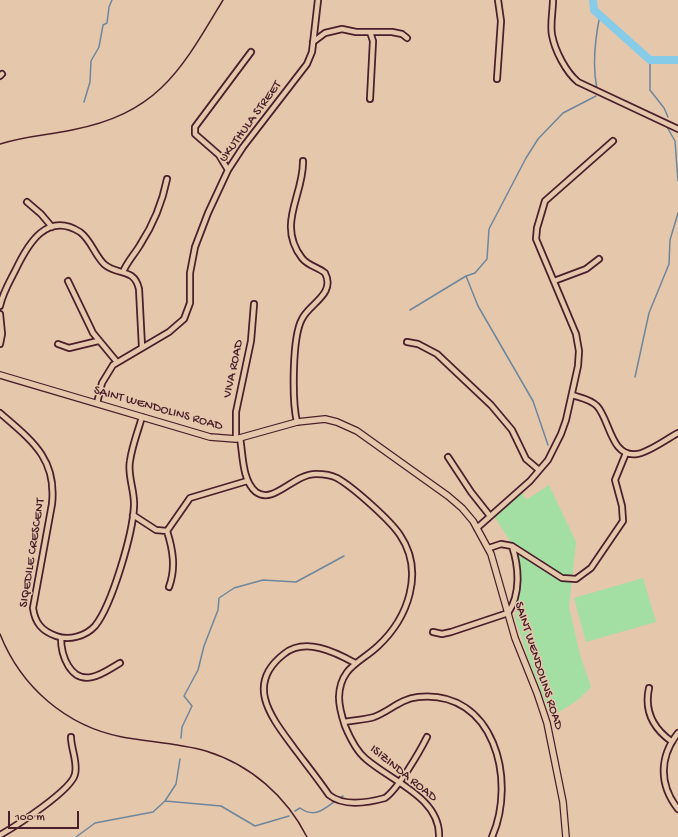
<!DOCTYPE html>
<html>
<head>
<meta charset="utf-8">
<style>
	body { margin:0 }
	#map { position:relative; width:678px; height:837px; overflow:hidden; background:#e5c8ac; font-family:"Gochi Hand",sans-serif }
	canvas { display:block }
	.scale { position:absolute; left:8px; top:811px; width:71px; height:18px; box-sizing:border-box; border:2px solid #4a1f2b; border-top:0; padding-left:5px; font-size:12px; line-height:14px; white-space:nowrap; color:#4a1f2b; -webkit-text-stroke:3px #e5c8ac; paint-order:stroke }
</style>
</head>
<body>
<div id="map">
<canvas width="678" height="837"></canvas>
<div class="scale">100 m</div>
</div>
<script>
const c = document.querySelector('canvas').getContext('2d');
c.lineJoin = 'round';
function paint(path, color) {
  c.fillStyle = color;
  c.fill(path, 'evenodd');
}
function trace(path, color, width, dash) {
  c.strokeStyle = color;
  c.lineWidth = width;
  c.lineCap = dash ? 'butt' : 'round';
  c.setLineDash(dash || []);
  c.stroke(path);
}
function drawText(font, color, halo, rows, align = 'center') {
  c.font = font + ' "Gochi Hand",sans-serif';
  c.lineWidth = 3;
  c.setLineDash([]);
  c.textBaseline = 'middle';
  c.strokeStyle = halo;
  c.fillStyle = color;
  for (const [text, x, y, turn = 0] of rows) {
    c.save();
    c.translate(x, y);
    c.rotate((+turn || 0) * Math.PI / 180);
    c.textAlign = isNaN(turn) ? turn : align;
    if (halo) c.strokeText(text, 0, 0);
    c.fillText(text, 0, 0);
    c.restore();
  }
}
paint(new Path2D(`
	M 549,485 L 576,542 L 569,607 L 580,655 L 591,687 L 578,700 L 551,717 L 529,660 L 515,618 L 520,565 L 512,544 L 494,516 L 522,492 L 526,500 Z
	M 643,578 L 656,622 L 586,642 L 574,598 Z`), '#a3dea3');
trace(new Path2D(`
	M 650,60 L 650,90 L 664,108 L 668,117
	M 597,89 C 592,65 595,39 600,15
	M 84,102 L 90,82 L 91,61 L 99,47 L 103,25 L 107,23 L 109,7 L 112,0
	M 667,127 L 675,141 L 678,181
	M 466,276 L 478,306 L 533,401 L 548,445
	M 410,310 L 466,276 L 475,273 L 487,259 L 489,229 L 526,158 L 538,139 L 563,113 L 596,96
	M 635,377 L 649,313 L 669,264 L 670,240 L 678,213
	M 181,738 L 182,727 L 192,706 L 184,696 L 198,670 L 204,646 L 218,610 L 219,598 L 234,588 L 263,580 L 296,582 L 344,556
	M 165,801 L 176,784 L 180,759
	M 295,811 L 300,808 C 318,821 328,804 343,796
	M 76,837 L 95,823 L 153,812 L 165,801 L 221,806 L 255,826 L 289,816`), '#6e869c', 1.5);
trace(new Path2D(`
	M 593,0 L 594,10 L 650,60 L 678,60`), '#86cbe8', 8);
const minor = new Path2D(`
	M 553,0 C 553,11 550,24 552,35 C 555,51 566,72 578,82 L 678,129
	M 313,42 L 325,33 L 342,29 L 356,32 L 392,32 L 402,34 L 407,38
	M 0,76 L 2,74
	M 497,79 L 501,21 L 498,0
	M 370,99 L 373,41 L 370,32
	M 228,170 L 219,155 L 195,134 L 195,127 L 251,52
	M 27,202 L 41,214 L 52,227
	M 123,272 C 127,262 134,255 140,245 C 153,225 162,204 167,179
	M 68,281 L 93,333 L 117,362
	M 554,281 L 586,269 L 599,259
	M 0,306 C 3,292 10,281 16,269 C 28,244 47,211 80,232 C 91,240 94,254 104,264 C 117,276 134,267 139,289 L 142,347
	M 0,314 L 2,334 L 0,344
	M 407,342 L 418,344 L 437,354 L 491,405 L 512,430 L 526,459 L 539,470
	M 58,344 L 69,348 L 98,341
	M 572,395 C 581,398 590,399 597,406 C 610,420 611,458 637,454 C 648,453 668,438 678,433
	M 97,403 L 102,383 L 113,365 L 169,332 L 184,319 L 190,303 L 190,273 L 195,247 L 208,213 L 228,170 L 243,147 L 307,64 L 312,52 L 318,0
	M 0,413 C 31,440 57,458 52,504 L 33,608 C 35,623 42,631 56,636 C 69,641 86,636 95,626 C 112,605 133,533 134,506 C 135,491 127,475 130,461 C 132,446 138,431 142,417
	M 297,422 C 292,401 292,337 302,319 C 309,304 336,294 325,273 C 318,267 308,266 302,258 C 276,224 304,195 303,161
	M 240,438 C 243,454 242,481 256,492 C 274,505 293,474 316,474 C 323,474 331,475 337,478 C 353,487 390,520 400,535 C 425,572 408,618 378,646 C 360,663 340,667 339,697 C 339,707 342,717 345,726 C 350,738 356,751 366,759 C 391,781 441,798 439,837
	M 236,439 L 236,412 L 251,341 L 254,304
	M 448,457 L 471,492 L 490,516
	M 133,515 L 156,530 L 167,531 L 190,498 L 247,481
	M 477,528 L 530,481 L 548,460 L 561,434 L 566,420 L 578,366 L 579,351 L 576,334 L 536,239 L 537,228 L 545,201 L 613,141
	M 167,531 C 173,550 176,568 169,587
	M 489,548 L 501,544 L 512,546 L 562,578 L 576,579 L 591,568 L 623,521 L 622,506 L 615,480 L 626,453
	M 433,632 L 442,634 L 451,632 L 508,613 C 521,594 519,567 512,546
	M 61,638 C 61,655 70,682 92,677 C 102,675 111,668 120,663
	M 355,663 C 335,652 305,637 284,654 C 244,685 272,718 294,748 C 306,764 318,779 329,795 C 344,807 367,803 385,798 C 398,789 420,751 427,737
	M 649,688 C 644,711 653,728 671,741
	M 344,722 C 353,720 365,720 374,717 C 390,711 400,699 418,697 C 494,689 517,780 492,837
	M 678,733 C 659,757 659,785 678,809
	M 0,835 C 16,826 72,790 75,774 C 78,762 71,749 71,737`);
const tertiary = new Path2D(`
	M 0,375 L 210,437 L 236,439 L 297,422 L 325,419 L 337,422 L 357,431 L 448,496 L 462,508 L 473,521 L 491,554 L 515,638 L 537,693 L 547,723 L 563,802 L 566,837`);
trace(minor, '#4a1f2b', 8);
trace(tertiary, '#4a1f2b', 8);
trace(minor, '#e5c8ac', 4.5);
trace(tertiary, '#e5c8ac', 5.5);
trace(new Path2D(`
	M 0,144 C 24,136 48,135 72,130 C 159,113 181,70 223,0
	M 0,634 C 21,687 66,726 122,737 C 150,742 179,743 206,751 C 251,765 286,796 307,837`), '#4a1f2b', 1.5);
drawText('13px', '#4a1f2b', '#e5c8ac', [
	["UKUTHULA STREET",251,122,-54],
	["VIVA ROAD",234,369,-78],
	["SAINT WENDOLINS ROAD",158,409,16],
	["SIQEDILE CRESCENT",33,553,-81],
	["SAINT WENDOLINS ROAD",538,666,72],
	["ISIZINDA ROAD",403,774,39]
]);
</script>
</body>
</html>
